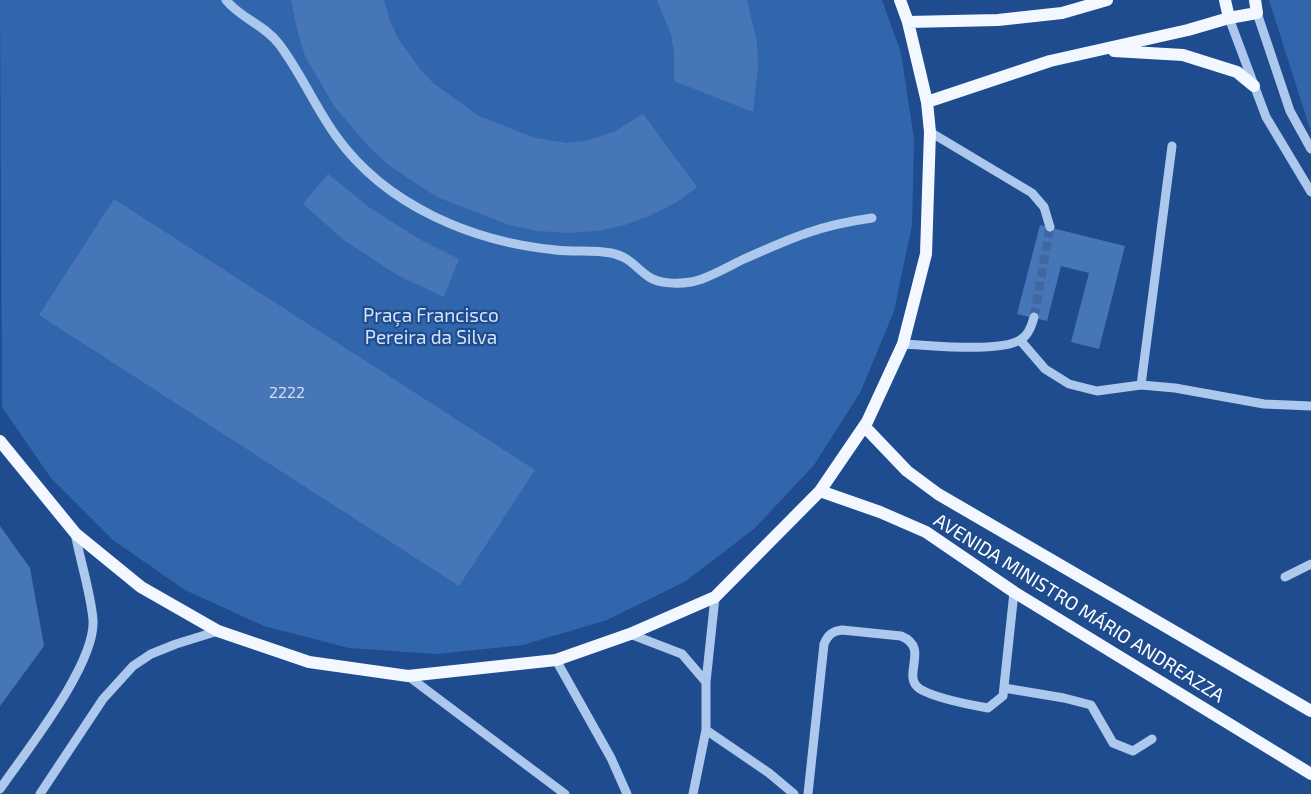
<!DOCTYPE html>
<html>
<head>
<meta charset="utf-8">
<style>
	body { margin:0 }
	canvas { display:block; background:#1e4c8f }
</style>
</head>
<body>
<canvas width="1311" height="794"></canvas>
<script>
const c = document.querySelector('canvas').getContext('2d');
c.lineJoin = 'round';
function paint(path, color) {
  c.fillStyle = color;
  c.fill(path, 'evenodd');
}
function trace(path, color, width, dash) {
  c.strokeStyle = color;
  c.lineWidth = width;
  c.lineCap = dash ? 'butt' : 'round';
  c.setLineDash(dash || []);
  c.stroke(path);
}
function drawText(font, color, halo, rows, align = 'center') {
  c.font = font + ' "Exo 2",sans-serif';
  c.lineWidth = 4.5;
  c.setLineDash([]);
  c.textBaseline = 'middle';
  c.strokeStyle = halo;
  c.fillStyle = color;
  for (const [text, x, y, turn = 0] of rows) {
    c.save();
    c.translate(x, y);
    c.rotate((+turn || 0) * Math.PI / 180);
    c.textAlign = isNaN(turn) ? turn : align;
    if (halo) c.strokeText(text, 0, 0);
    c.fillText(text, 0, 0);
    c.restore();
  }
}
paint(new Path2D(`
	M 0,0 L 882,0 L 901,53 L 914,139 L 912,225 L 894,311 L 861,391 L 814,465 L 755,528 L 686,581 L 607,620 L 523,645 L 436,654 L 349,648 L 264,626 L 185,590 L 113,540 L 51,478 L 2,407 Z
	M 1269,0 L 1311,0 L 1311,132 Z`), '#3166ad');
paint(new Path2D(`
	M 291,0 L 384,0 L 390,21 L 398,38 L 420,69 L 433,83 L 479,116 L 535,138 L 567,143 L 584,141 L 614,132 L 643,114 L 697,187 L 677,202 L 651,215 L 625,225 L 597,231 L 567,233 L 538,231 L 509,225 L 437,197 L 391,167 L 370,148 L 334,106 L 305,56 L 297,29 Z
	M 657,0 L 747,0 L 757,43 L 758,68 L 753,112 L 674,81 L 674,52 L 671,34 Z
	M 328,174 L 370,208 L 419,239 L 459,259 L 444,297 L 397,275 L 344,240 L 303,204 Z
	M 114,199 L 535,470 L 459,586 L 39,315 Z
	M 1040,225 L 1125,246 L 1099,349 L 1071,342 L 1089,273 L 1061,266 L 1047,321 L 1017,314 Z
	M 0,526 L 30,568 L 44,646 L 0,706 Z`), '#4676b7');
trace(new Path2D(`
	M 1034,317 L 1050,227`), '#4067a0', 9, [9, 4.5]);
trace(new Path2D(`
	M 226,0 C 240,18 265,25 279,44 C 301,73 315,107 336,136 C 386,206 473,242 556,250 C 574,252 593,250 611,253 C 632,258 633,266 649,277 C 659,284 679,284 691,282 C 706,280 729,266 744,259 C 791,238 820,225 872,218
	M 1257,13 L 1290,111 L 1311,149
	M 1229,18 L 1266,117 L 1311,192
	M 930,132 L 1032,193 L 1044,207 L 1050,227
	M 1020,340 L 1045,369 L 1069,384 L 1097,391 L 1141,385 L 1175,388 L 1264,404 L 1311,406
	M 903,344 C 930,345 998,353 1020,340 C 1028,336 1032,325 1034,317
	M 1141,385 L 1172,146
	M 1285,577 L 1311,564
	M 630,634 L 682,654 L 706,682
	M 556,660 L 611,758 L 627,794
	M 408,676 L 565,794
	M 1004,688 L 1064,698 L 1091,705 L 1113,743 L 1133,751 L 1152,739
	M 706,730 L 769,773 L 794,794
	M 0,789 C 26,751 96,664 93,620 C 91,594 80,560 75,533
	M 40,794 L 103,699 L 133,666 L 151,654 L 176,644 L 218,631
	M 693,794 L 706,730 L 706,682 L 715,597
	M 808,794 L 824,644 C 828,635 832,631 842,630 L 901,636 C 931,648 900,676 920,689 C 935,698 971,705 988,708 L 1003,696 L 1014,592`), '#adc8ed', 9);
trace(new Path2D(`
	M 1225,0 L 1229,18
	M 908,22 L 998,20 L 1062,13 L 1107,0
	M 1114,51 L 1183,55 L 1237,72 L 1254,86
	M 927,102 L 1050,61 L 1188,30 L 1229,18 L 1257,13 L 1255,0
	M 864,426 L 907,471 L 938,494 L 1311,711
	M 0,441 L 76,534 L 141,587 L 218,631 L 309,662 L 408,676 L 556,660 L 630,634 L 715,597 L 820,491 L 867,422 L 903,344 L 926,254 L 930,132 L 927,102 L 908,22 L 900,0
	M 820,491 L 880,512 L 926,532 L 1014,592 L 1311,774`), '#f3f7ff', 12);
drawText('16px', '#d1dded', null, [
	["2222",287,393]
]);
drawText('19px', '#d3e3f9', '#1e4c8f', [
	["Praça Francisco",431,316],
	["Pereira da Silva",431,338]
]);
drawText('19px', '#fff', '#1e4c8f', [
	["AVENIDA MINISTRO MÁRIO ANDREAZZA",1079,608,32]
]);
</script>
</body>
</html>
